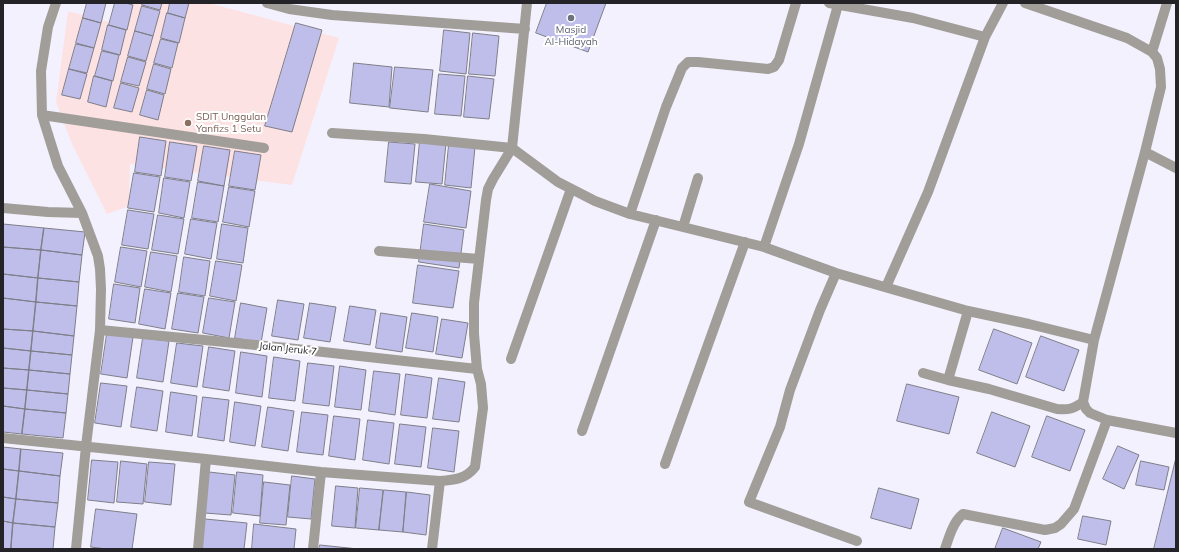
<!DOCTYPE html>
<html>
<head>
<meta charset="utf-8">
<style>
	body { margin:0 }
	#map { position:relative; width:1179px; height:552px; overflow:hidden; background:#f4f1fe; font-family:Mulish,sans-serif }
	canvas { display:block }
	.frame { position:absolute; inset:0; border:4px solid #242327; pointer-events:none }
</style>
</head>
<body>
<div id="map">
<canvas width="1179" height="552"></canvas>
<div class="frame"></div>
</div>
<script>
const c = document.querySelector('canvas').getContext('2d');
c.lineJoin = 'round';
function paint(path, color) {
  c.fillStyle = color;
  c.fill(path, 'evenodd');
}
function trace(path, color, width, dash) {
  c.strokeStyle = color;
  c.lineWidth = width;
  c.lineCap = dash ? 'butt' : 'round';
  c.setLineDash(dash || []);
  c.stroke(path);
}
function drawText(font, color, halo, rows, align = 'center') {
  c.font = font + ' Mulish,sans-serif';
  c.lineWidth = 4;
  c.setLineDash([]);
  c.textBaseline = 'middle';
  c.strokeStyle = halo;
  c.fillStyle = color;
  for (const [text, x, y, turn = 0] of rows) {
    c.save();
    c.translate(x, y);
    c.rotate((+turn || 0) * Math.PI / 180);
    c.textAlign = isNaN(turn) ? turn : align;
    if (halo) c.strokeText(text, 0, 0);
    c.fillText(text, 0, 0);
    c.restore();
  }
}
paint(new Path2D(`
	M 127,3 L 209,3 L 339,38 L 292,185 L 130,164 L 129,206 L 107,214 L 72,144 L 56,102 L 68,11 L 120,25 Z`), '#fde2e3');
const building = new Path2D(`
	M 87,3 L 106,3 L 101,23 L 83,18 Z
	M 115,3 L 126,3 L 133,5 L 127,30 L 109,25 Z
	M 143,3 L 162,3 L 160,10 L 142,5 Z
	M 170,3 L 189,3 L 185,18 L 168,13 Z
	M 547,3 L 606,3 L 588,52 L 536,33 Z
	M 142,6 L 160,11 L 153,36 L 135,31 Z
	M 167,13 L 185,18 L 179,43 L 161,38 Z
	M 83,18 L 101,23 L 94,48 L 76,43 Z
	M 296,23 L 322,30 L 292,132 L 265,126 Z
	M 108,25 L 126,30 L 120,55 L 102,50 Z
	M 444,30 L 470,33 L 466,74 L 440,71 Z
	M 135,31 L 153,36 L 146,61 L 128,56 Z
	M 473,33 L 499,36 L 495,76 L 469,74 Z
	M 161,39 L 178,43 L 172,68 L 154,63 Z
	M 76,44 L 94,48 L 87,73 L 69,69 Z
	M 102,51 L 119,55 L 113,81 L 95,76 Z
	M 128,57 L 146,62 L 139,86 L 121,82 Z
	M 354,63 L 392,67 L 389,107 L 350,103 Z
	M 154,64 L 171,69 L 165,94 L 147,89 Z
	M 395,67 L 433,70 L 428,112 L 390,108 Z
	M 69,69 L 87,74 L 80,99 L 62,95 Z
	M 439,74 L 465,76 L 461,116 L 435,114 Z
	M 94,76 L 112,81 L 106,107 L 88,102 Z
	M 468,76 L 494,79 L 489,119 L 464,117 Z
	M 121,83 L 139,88 L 132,112 L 114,108 Z
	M 147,90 L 164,95 L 158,120 L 140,115 Z
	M 140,137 L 166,141 L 161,176 L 135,172 Z
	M 420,141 L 446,143 L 442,184 L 416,182 Z
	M 170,142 L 197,146 L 191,181 L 165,177 Z
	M 389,142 L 415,144 L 411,184 L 385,182 Z
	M 449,145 L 475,147 L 471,188 L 445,185 Z
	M 204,146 L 230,150 L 224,186 L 198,181 Z
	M 235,151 L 261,155 L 255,190 L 229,186 Z
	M 134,173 L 160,177 L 154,212 L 128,208 Z
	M 164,178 L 190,182 L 184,218 L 159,213 Z
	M 198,182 L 224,186 L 218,222 L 192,218 Z
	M 430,184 L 471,191 L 466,228 L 424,222 Z
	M 229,187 L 255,191 L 249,227 L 223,222 Z
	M 128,210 L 154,214 L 148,249 L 122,245 Z
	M 158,215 L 184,219 L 178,254 L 152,250 Z
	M 191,219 L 217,223 L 211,259 L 185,254 Z
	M 3,224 L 44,228 L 41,250 L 3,247 Z
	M 222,224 L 248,228 L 243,263 L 217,259 Z
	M 424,224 L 464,230 L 459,268 L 419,262 Z
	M 44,228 L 85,232 L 82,255 L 41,250 Z
	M 3,247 L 41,250 L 38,278 L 3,274 Z
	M 121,247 L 147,251 L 141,287 L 115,282 Z
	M 41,250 L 82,255 L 79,282 L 38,278 Z
	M 151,252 L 177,256 L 171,292 L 145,287 Z
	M 184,257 L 210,261 L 205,296 L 179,292 Z
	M 216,261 L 242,265 L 236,301 L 210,296 Z
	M 418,265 L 459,271 L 453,308 L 413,303 Z
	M 3,274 L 38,278 L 36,302 L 3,298 Z
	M 38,278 L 79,282 L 77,306 L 36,302 Z
	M 114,284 L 140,288 L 135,323 L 109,319 Z
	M 145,289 L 171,293 L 165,329 L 139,324 Z
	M 178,293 L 204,297 L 198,333 L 172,329 Z
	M 3,298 L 36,302 L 33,331 L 3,329 Z
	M 209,298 L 235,302 L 229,338 L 203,333 Z
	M 278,300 L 304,304 L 298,340 L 272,336 Z
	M 36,302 L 77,306 L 74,336 L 33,331 Z
	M 241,303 L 267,308 L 261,343 L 235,338 Z
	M 310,303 L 336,307 L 330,342 L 304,338 Z
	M 350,306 L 376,310 L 370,345 L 344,341 Z
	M 381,313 L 407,317 L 402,352 L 376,348 Z
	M 412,313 L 438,317 L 433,352 L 406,348 Z
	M 442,319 L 468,323 L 462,358 L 436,354 Z
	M 3,329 L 33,331 L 31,351 L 3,348 Z
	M 994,329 L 1032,343 L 1017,384 L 979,370 Z
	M 33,331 L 74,336 L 72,355 L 31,351 Z
	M 107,334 L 133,337 L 127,378 L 101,374 Z
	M 1041,336 L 1079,350 L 1064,391 L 1026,377 Z
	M 143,338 L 169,341 L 163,382 L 137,378 Z
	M 177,343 L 203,346 L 197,387 L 171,383 Z
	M 209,347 L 235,351 L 229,391 L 203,387 Z
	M 3,348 L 31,351 L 29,370 L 3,368 Z
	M 31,351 L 72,355 L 70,374 L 29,370 Z
	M 241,352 L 267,356 L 262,397 L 236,393 Z
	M 274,357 L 300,361 L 295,401 L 269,398 Z
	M 308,363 L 334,366 L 329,406 L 303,403 Z
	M 340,366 L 366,370 L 361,410 L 335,407 Z
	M 3,368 L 29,370 L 27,390 L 3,388 Z
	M 29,370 L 70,374 L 68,394 L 27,390 Z
	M 374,371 L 400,374 L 395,415 L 369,411 Z
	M 406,374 L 432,378 L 427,418 L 401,415 Z
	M 439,378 L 465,382 L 459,422 L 433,419 Z
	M 101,383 L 127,386 L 121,427 L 95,423 Z
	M 907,384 L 959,397 L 949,434 L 897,421 Z
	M 137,387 L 163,391 L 157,431 L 131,427 Z
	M 3,388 L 27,390 L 25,409 L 3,406 Z
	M 27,390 L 68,394 L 66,413 L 25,409 Z
	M 171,392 L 197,396 L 192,436 L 166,432 Z
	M 203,397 L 229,400 L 224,441 L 198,437 Z
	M 235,402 L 261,406 L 255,446 L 230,442 Z
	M 3,406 L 25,409 L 22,434 L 3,432 Z
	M 268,407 L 294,411 L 288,451 L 262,447 Z
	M 25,409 L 66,413 L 63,438 L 22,434 Z
	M 302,412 L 328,415 L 323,455 L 297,452 Z
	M 992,412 L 1030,426 L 1015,467 L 977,453 Z
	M 334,416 L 360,419 L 355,460 L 329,456 Z
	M 1047,416 L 1085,430 L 1070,471 L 1032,457 Z
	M 368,420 L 394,423 L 389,464 L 363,460 Z
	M 400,424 L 426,427 L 421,467 L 395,464 Z
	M 433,428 L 459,431 L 454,472 L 428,468 Z
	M 1118,446 L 1139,455 L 1124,489 L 1103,479 Z
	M 3,447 L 21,449 L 19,471 L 3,469 Z
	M 21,449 L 63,453 L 60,476 L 19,471 Z
	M 1176,458 L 1176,549 L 1154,549 Z
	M 92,460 L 118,462 L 114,503 L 88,500 Z
	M 121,461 L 147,464 L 143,504 L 117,502 Z
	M 1141,461 L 1169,467 L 1164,490 L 1136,485 Z
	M 149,462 L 175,464 L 171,505 L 145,502 Z
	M 3,469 L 19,471 L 16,499 L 3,497 Z
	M 19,471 L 60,476 L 58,503 L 16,499 Z
	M 209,472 L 235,475 L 231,515 L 205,513 Z
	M 237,472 L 263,475 L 260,516 L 233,513 Z
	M 292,476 L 315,479 L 311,519 L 288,517 Z
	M 264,482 L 290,485 L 286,525 L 260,523 Z
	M 336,486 L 358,488 L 355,528 L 332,526 Z
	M 360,488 L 383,490 L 379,530 L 356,528 Z
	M 879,488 L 919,499 L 911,529 L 871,518 Z
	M 384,490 L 406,492 L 403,532 L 379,530 Z
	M 407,492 L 430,495 L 426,535 L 403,532 Z
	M 3,497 L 16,499 L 13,523 L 3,521 Z
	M 16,499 L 58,503 L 55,527 L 13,523 Z
	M 96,509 L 137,514 L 132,549 L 106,549 L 91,547 Z
	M 1083,516 L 1111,521 L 1106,545 L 1078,539 Z
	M 205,519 L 247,523 L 244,549 L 201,549 Z
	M 3,521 L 13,523 L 11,549 L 3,549 Z
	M 13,523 L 55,527 L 53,549 L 11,549 Z
	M 254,524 L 296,529 L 294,549 L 252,549 Z
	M 1003,528 L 1041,542 L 1038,549 L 995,549 Z
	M 320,545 L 358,549 L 319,549 Z`);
paint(building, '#bfbeea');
trace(building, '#7e7e89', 1);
trace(new Path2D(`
	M 56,3 L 48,27 L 41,71 L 42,115 L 58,166 L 82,213 L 98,256 L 100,269 L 101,289 L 100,330 L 86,446 L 76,549
	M 267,3 L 289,9 L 332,15 L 525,29
	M 829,3 L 913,18 L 985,37
	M 1025,3 L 1127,38 L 1152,52 L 1157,58 L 1160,69 L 1161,87 L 1145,152 L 1094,340 L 1083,402 L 1086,409 L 1090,413 L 1107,420 L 1176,433
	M 1152,52 L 1167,3
	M 42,115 L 264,148
	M 332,133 L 424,139 L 512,148 L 558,182 L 595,201 L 630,214 L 764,247 L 836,273 L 968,311 L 1029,324 L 1094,340
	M 1145,152 L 1176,168
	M 3,208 L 48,212 L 82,213
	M 630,214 L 666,107 L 682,68 L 688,62 L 698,62 L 768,69 L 774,67 L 779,60 L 796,3
	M 683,227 L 698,178
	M 764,247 L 799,144 L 838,5
	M 379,251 L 479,259
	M 836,273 L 820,310 L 790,390 L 780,427 L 749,502 L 857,541
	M 886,287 L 928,192 L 985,37 L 1003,3
	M 100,330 L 287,348 L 477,369
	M 511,359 L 571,189
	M 923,373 L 948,380 L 989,389 L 1057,409 C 1069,410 1073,409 1083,402
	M 948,380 L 968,311
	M 582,431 L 656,220
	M 3,438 L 206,459 L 321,472 L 440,481 C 454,480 466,479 475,467 L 483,408 L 481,384 L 477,369 L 474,334 L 474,303 L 486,200 L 488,189 L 493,179 L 512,148 L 527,3
	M 665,464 L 745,242
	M 198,549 L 206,459
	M 313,549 L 321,472
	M 432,549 L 440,481
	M 945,549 C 949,537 953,522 963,514 L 1045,530 L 1055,528 L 1061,524 L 1074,509 L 1107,420`), '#a19e99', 10);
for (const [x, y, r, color] of [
	[571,18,4,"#6b7280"],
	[188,123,4,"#8d6e63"]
]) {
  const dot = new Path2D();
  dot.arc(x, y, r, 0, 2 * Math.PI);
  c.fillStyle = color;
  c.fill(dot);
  trace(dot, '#fff', 1.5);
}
drawText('10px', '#5b616d', '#fff', [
	["Masjid",571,30],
	["Al-Hidayah",571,42]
]);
drawText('10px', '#785e54', '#fff', [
	["SDIT Unggulan",196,117],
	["Yanfizs 1 Setu",196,129]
], 'left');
drawText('10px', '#242327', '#fff', [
	["Jalan Jeruk 7",288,349,6]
]);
</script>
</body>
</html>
